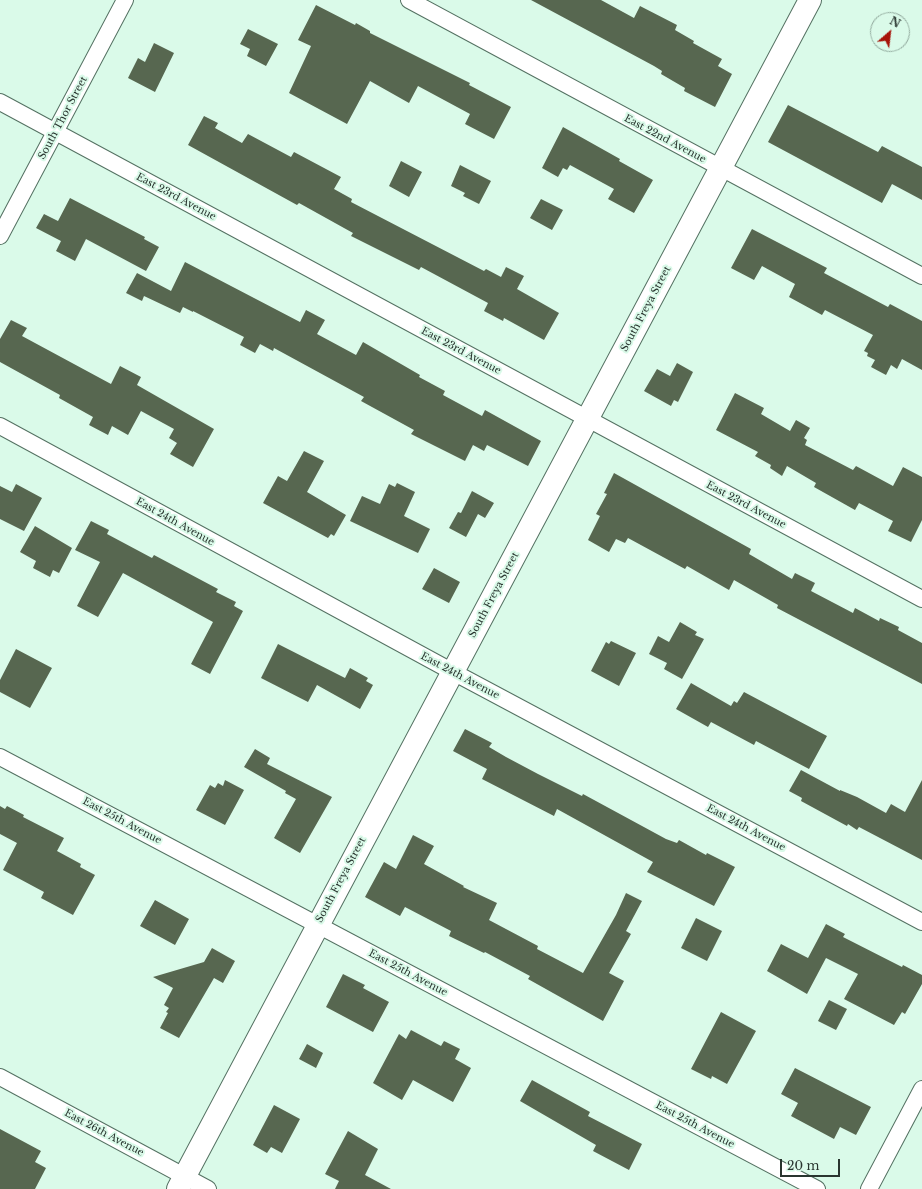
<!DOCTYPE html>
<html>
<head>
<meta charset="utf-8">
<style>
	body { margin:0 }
	#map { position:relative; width:922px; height:1189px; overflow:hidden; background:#dafae9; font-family:"Libre Baskerville",serif }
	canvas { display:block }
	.north { position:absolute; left:870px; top:12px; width:40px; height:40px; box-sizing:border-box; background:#dafae9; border:1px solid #93ab9f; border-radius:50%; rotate:28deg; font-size:11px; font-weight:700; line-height:16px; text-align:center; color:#29352f }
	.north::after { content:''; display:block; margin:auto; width:14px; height:18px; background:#a7140a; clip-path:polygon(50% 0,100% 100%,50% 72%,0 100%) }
	.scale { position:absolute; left:780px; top:1159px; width:60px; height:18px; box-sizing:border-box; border:2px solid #29352f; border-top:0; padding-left:5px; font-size:12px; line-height:14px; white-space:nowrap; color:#29352f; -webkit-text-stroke:3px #dafae9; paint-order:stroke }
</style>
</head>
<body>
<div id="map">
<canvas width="922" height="1189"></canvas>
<div class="north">N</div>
<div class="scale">20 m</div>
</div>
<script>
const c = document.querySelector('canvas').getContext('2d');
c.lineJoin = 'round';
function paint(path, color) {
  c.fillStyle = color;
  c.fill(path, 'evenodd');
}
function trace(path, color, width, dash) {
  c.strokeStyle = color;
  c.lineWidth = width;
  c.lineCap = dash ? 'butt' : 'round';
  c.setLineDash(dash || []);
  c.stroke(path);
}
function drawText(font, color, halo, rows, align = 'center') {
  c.font = font + ' "Libre Baskerville",serif';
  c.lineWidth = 4;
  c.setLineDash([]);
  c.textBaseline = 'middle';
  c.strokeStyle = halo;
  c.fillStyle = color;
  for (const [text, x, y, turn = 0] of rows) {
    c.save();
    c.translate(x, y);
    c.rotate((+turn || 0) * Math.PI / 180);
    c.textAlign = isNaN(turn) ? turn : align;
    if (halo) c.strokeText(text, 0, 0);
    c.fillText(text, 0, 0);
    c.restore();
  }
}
paint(new Path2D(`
	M 531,0 L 601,0 L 634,18 L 640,6 L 677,25 L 675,30 L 694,41 L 693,43 L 722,59 L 718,66 L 732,74 L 715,107 L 684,91 L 685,88 L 661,74 L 662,71 L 654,66 Z
	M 316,5 L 355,25 L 356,23 L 370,31 L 370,33 L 470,83 L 469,85 L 511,107 L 494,139 L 465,124 L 470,114 L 418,86 L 409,103 L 370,81 L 347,124 L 289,93 L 311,46 L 298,40 Z
	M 248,29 L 278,44 L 266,66 L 247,56 L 250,49 L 240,44 Z
	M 154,43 L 174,53 L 155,92 L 128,78 L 138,58 L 145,62 Z
	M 788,105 L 878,152 L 882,146 L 922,167 L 922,200 L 892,184 L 882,203 L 768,142 Z
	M 204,116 L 218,123 L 215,128 L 242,143 L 248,134 L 291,157 L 294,152 L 341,177 L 334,189 L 352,199 L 351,202 L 484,271 L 486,269 L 501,277 L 506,267 L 524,276 L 517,289 L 559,313 L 544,340 L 504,318 L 503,321 L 484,311 L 488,303 L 421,267 L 419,270 L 351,236 L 353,233 L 299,203 L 297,205 L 188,145 Z
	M 563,127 L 620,159 L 619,161 L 653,180 L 634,213 L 608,199 L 614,189 L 570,165 L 567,170 L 563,168 L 558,177 L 542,168 Z
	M 401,161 L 422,172 L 409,197 L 389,186 Z
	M 460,165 L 491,181 L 479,204 L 463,196 L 465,193 L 451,186 Z
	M 70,198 L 145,237 L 144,239 L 159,247 L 146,271 L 86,239 L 75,261 L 56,251 L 61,241 L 36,228 L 44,214 L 58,221 Z
	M 541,199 L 563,210 L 552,230 L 530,218 Z
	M 752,229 L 827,268 L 824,273 L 888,307 L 890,304 L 922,321 L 922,370 L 902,359 L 897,369 L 891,365 L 886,375 L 871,367 L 875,360 L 867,356 L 868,353 L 864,351 L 873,335 L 825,310 L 822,315 L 789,297 L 795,284 L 762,266 L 754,280 L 731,268 Z
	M 185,262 L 300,322 L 306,310 L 325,320 L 317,334 L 356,355 L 363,342 L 420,375 L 419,377 L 445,391 L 443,395 L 482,416 L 485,410 L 541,441 L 528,466 L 487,445 L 484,451 L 473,445 L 465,461 L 411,434 L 414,430 L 361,401 L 364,397 L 274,348 L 273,351 L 260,344 L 255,353 L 240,345 L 244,337 L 193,311 L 193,312 L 183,307 L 180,313 L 144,296 L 142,301 L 126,293 L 137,273 L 171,291 Z
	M 11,320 L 27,328 L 22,336 L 111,384 L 120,366 L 141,377 L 137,385 L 214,429 L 193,467 L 170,454 L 177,443 L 169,438 L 174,429 L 141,411 L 128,435 L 112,426 L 108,435 L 89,425 L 93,417 L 59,398 L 60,395 L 0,362 L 0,339 Z
	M 677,363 L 693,372 L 678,402 L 674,400 L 671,406 L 644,391 L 657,369 L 670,376 Z
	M 735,393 L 764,408 L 761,414 L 790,431 L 796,420 L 810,428 L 804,438 L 807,440 L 805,445 L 853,470 L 856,466 L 893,486 L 903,467 L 922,477 L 922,520 L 911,542 L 888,531 L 893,521 L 859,503 L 855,510 L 814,487 L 816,483 L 787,466 L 782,476 L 770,468 L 771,465 L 755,456 L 758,452 L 716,430 Z
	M 304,451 L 324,461 L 307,492 L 346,515 L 334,536 L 331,534 L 328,538 L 263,503 L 278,476 L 287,481 Z
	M 614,473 L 751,549 L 749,554 L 792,579 L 795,573 L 815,583 L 811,591 L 853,613 L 855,608 L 879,621 L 880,618 L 899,627 L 898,630 L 922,643 L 922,684 L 777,608 L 778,605 L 734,580 L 729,590 L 687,566 L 685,569 L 628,538 L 625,543 L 616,539 L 609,552 L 588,540 L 600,516 L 596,514 L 607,494 L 604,493 Z
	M 397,483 L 415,492 L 404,516 L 430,529 L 418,553 L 350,521 L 362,496 L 380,504 L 389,484 L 395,487 Z
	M 16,484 L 42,498 L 24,531 L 0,519 L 0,486 L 12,492 Z
	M 472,491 L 494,503 L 485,518 L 478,514 L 466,537 L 449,528 L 458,512 L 461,513 Z
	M 91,521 L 109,530 L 107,534 L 152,558 L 154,555 L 218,589 L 216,592 L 236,602 L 234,606 L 243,611 L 210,674 L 191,664 L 213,622 L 123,573 L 98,617 L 77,606 L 100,562 L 75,550 Z
	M 35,526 L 72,548 L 59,573 L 53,570 L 50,577 L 33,568 L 36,561 L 20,552 Z
	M 434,568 L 460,582 L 449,603 L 422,589 Z
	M 680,622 L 697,632 L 695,635 L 704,639 L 682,679 L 664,669 L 667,663 L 649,654 L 658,636 L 669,642 Z
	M 611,641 L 636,653 L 619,686 L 591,671 L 606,642 L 609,644 Z
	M 278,644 L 345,678 L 350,668 L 368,678 L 366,681 L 373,685 L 360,709 L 317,685 L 308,702 L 261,678 Z
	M 16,649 L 52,668 L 30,708 L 0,692 L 0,680 Z
	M 691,683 L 731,706 L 734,701 L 737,703 L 744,692 L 827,736 L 809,769 L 756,741 L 754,745 L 711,722 L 708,727 L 676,709 Z
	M 465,729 L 492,743 L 489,747 L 506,757 L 538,774 L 582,796 L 583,794 L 666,839 L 677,843 L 679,840 L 706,855 L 707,853 L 735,867 L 714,906 L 647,872 L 653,862 L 557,809 L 554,816 L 482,779 L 487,769 L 453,751 Z
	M 255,749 L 270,758 L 267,764 L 332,797 L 300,853 L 274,838 L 296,799 L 285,793 L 286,791 L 244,767 Z
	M 801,770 L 840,791 L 840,790 L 857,797 L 886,813 L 891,804 L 905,812 L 922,780 L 922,860 L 859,827 L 857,830 L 848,824 L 847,826 L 801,801 L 802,798 L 789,791 Z
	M 225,780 L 244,790 L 225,825 L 196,810 L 210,785 L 215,788 L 218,783 L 223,786 Z
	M 0,806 L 5,809 L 7,806 L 24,815 L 23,817 L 64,838 L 57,851 L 81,864 L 80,867 L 95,875 L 73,915 L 41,898 L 44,892 L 3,870 L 17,843 L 0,834 Z
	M 413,835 L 434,846 L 424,864 L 464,886 L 463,887 L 497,903 L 489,920 L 538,946 L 537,949 L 583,973 L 616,915 L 626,893 L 642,901 L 626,931 L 631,934 L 609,973 L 624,981 L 603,1021 L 528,979 L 530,976 L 485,952 L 484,953 L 449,936 L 451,931 L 405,907 L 400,916 L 365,897 L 384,862 L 396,869 Z
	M 155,900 L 189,919 L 175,945 L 140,926 Z
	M 696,918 L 722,931 L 707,961 L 681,948 Z
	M 826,924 L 845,934 L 843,937 L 902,967 L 903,965 L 922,975 L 922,984 L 905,1014 L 902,1012 L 894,1025 L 844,999 L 858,974 L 826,958 L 807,994 L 767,971 L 781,944 L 808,958 Z
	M 212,948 L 235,961 L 223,983 L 214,978 L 179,1038 L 160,1028 L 168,1013 L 166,1012 L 169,1008 L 164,1005 L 173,988 L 153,977 L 204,962 Z
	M 343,974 L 365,985 L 363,988 L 389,1002 L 373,1032 L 326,1007 Z
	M 829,1000 L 847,1009 L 836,1030 L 818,1021 Z
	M 721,1012 L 756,1031 L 727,1084 L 712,1076 L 711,1079 L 691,1069 Z
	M 411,1030 L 441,1046 L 444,1041 L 460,1049 L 455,1059 L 471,1068 L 453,1102 L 413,1080 L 402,1100 L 373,1083 L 399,1034 L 406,1039 Z
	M 307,1044 L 323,1053 L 316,1068 L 299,1059 Z
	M 795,1068 L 871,1107 L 856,1135 L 840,1127 L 834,1139 L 791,1116 L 798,1103 L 781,1094 Z
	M 532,1080 L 590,1112 L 588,1116 L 642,1144 L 629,1170 L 593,1151 L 596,1145 L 520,1101 Z
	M 274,1105 L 300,1119 L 282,1153 L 271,1147 L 267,1153 L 253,1145 Z
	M 0,1129 L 41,1151 L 35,1162 L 46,1168 L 35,1189 L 0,1189 Z
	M 348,1131 L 378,1149 L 365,1175 L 391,1189 L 335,1189 L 339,1181 L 325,1174 Z`), '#576750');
const street = new Path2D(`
	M 409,0 L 922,276
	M 0,102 L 922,599
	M 0,236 L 125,0
	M 0,426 L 453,672 L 922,922
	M 0,757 L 817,1189
	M 0,1077 L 208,1189
	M 869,1189 L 922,1089`);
const secondary = new Path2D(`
	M 178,1189 L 810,0`);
trace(street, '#547162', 18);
trace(secondary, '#547162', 24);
trace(street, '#fff', 16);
trace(secondary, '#fff', 22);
drawText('10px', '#29352f', '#dafae9', [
	["South Thor Street",63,118,-62],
	["East 22nd Avenue",665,139,28],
	["East 23rd Avenue",176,197,28],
	["South Freya Street",646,309,-62],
	["East 23rd Avenue",461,351,28],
	["East 23rd Avenue",746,505,28],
	["East 24th Avenue",175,522,29],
	["South Freya Street",494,595,-62],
	["East 24th Avenue",460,676,28],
	["East 25th Avenue",122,821,28],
	["East 24th Avenue",746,828,28],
	["South Freya Street",341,880,-62],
	["East 25th Avenue",408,973,28],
	["East 25th Avenue",695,1125,28],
	["East 26th Avenue",104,1133,28]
]);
</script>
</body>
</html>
